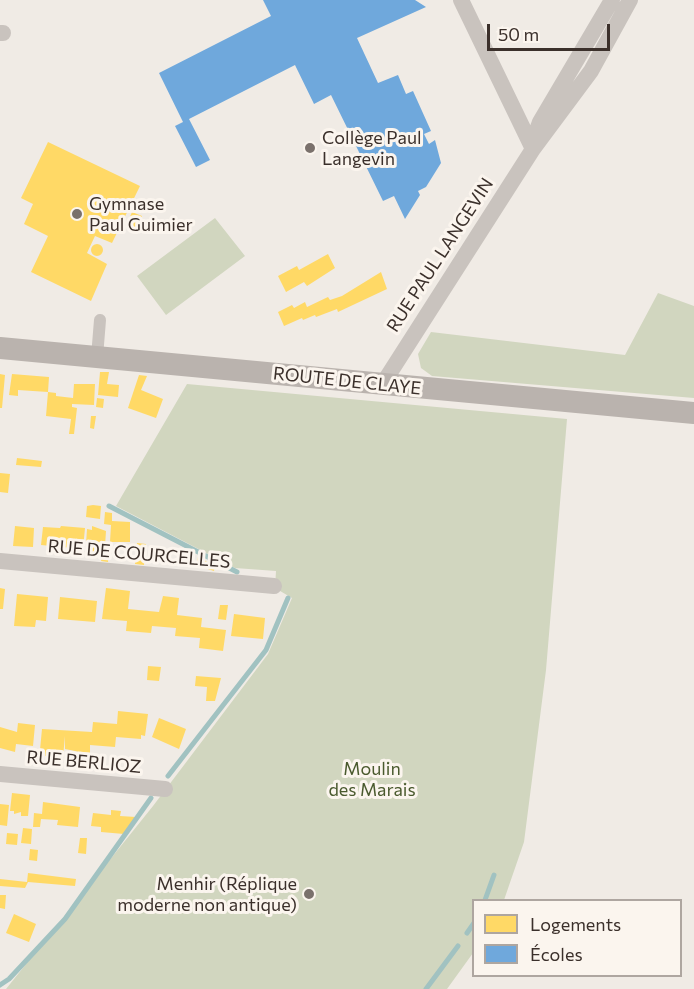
<!DOCTYPE html>
<html>
<head>
<meta charset="utf-8">
<style>
	body { margin:0 }
	#map { position:relative; width:694px; height:989px; overflow:hidden; background:#f0ebe5; font-family:Commissioner,sans-serif }
	canvas { display:block }
	.legend { position:absolute; left:472px; top:899px; width:210px; height:78px; box-sizing:border-box; background:#fbf5ee; border:2px solid #aea6a0; margin:0; padding:8px 10px; list-style:none; font-size:18px; color:#3b302b }
	.legend li { display:flex; align-items:center; gap:12px; height:30px }
	.legend b { width:30px; border:2px solid #aea6a0 }
	.scale { position:absolute; left:487px; top:24px; width:123px; height:27px; box-sizing:border-box; border:3px solid #3b302b; border-top:0; padding-left:8px; font-size:18px; line-height:21px; white-space:nowrap; color:#3b302b; -webkit-text-stroke:4px #fbf5ee; paint-order:stroke }
</style>
</head>
<body>
<div id="map">
<canvas width="694" height="989"></canvas>
<ul class="legend">
<li><b style="height:16px;background:#ffd966"></b>Logements</li>
<li><b style="height:16px;background:#6fa8dc"></b>Écoles</li>
</ul>
<div class="scale">50 m</div>
</div>
<script>
const c = document.querySelector('canvas').getContext('2d');
c.lineJoin = 'round';
function paint(path, color) {
  c.fillStyle = color;
  c.fill(path, 'evenodd');
}
function trace(path, color, width, dash) {
  c.strokeStyle = color;
  c.lineWidth = width;
  c.lineCap = dash ? 'butt' : 'round';
  c.setLineDash(dash || []);
  c.stroke(path);
}
function drawText(font, color, halo, rows, align = 'center') {
  c.font = font + ' Commissioner,sans-serif';
  c.lineWidth = 6;
  c.setLineDash([]);
  c.textBaseline = 'middle';
  c.strokeStyle = halo;
  c.fillStyle = color;
  for (const [text, x, y, turn = 0] of rows) {
    c.save();
    c.translate(x, y);
    c.rotate((+turn || 0) * Math.PI / 180);
    c.textAlign = isNaN(turn) ? turn : align;
    if (halo) c.strokeText(text, 0, 0);
    c.fillText(text, 0, 0);
    c.restore();
  }
}
paint(new Path2D(`
	M 215,218 L 245,256 L 166,315 L 137,276 Z
	M 658,293 L 694,306 L 694,398 L 432,376 L 421,368 L 418,354 L 431,332 L 625,355 Z
	M 187,384 L 567,419 L 546,670 L 524,842 L 504,900 L 474,900 L 473,953 L 447,989 L 6,989 L 153,806 L 268,654 L 292,598 L 275,588 L 276,571 L 235,568 L 116,506 Z`), '#d1d6bf');
paint(new Path2D(`
	M 48,142 L 140,186 L 112,243 L 95,236 L 87,253 L 107,264 L 91,301 L 31,272 L 48,236 L 24,224 L 33,204 L 21,198 Z
	M 132,212 L 142,216 L 135,230 L 126,226 Z
	M91 250a6 6 0 1 1 12 0a6 6 0 1 1-12 0Z
	M 328,254 L 335,268 L 307,286 L 304,282 L 286,292 L 278,276 L 297,266 L 299,270 Z
	M 381,272 L 387,289 L 338,312 L 337,309 L 316,317 L 315,315 L 303,320 L 302,318 L 284,326 L 278,312 L 292,305 L 294,308 L 305,302 L 307,307 L 328,297 L 330,300 L 342,296 Z
	M 100,372 L 109,372 L 107,384 L 119,385 L 118,397 L 98,395 Z
	M 0,374 L 5,375 L 2,408 L 0,408 Z
	M 12,374 L 49,377 L 48,392 L 56,393 L 56,396 L 73,398 L 74,384 L 95,384 L 94,405 L 72,404 L 72,407 L 77,408 L 74,434 L 69,434 L 71,419 L 46,416 L 48,392 L 18,390 L 18,396 L 9,395 Z
	M 139,375 L 147,376 L 141,390 L 163,399 L 156,418 L 128,408 Z
	M 97,398 L 104,399 L 103,408 L 96,407 Z
	M 91,416 L 96,416 L 94,429 L 90,428 Z
	M 17,458 L 42,461 L 41,467 L 16,465 Z
	M 0,473 L 10,474 L 8,493 L 0,492 Z
	M 93,505 L 101,506 L 100,519 L 86,517 L 87,506 Z
	M 105,512 L 112,513 L 112,521 L 130,522 L 130,542 L 110,542 L 111,525 L 104,524 Z
	M 15,526 L 34,528 L 33,547 L 13,546 Z
	M 61,526 L 85,528 L 83,549 L 41,545 L 43,527 L 60,528 Z
	M 92,526 L 106,531 L 105,546 L 100,545 L 100,554 L 89,553 L 90,544 L 86,544 L 87,529 L 92,530 Z
	M 137,543 L 146,544 L 144,565 L 135,564 Z
	M 104,549 L 109,550 L 108,562 L 101,561 Z
	M 198,557 L 215,566 L 214,571 L 196,565 Z
	M 0,588 L 5,589 L 3,609 L 0,609 Z
	M 106,588 L 130,591 L 128,609 L 159,612 L 163,596 L 179,598 L 177,615 L 202,618 L 201,627 L 226,630 L 223,651 L 199,648 L 200,638 L 175,636 L 176,628 L 152,626 L 151,633 L 126,631 L 127,621 L 102,619 Z
	M 17,594 L 48,597 L 46,621 L 36,620 L 35,627 L 14,626 Z
	M 60,597 L 97,601 L 95,622 L 58,619 Z
	M 220,605 L 228,605 L 226,620 L 218,619 Z
	M 234,614 L 265,618 L 263,639 L 231,636 Z
	M 148,666 L 161,667 L 159,681 L 147,680 Z
	M 196,676 L 221,678 L 215,701 L 206,701 L 207,687 L 195,686 Z
	M 118,711 L 148,714 L 145,736 L 141,735 L 141,739 L 116,737 L 115,747 L 90,745 L 90,754 L 65,749 L 65,736 L 63,757 L 45,756 L 45,750 L 40,750 L 42,729 L 92,732 L 93,722 L 117,724 Z
	M 159,718 L 186,729 L 179,749 L 152,737 Z
	M 18,723 L 35,725 L 33,746 L 16,744 L 15,752 L 0,748 L 0,727 L 17,732 Z
	M 12,793 L 30,795 L 28,816 L 21,816 L 21,812 L 14,814 L 14,811 L 10,811 Z
	M 43,802 L 80,807 L 78,827 L 57,825 L 58,820 L 41,819 L 40,827 L 33,827 L 34,813 L 42,814 Z
	M 0,804 L 9,805 L 7,826 L 0,825 Z
	M 111,810 L 121,811 L 120,816 L 136,817 L 124,834 L 101,832 L 101,827 L 91,826 L 93,813 L 111,815 Z
	M 23,828 L 32,829 L 31,844 L 21,843 Z
	M 7,833 L 18,834 L 17,845 L 6,844 Z
	M 80,838 L 87,838 L 86,854 L 78,853 Z
	M 30,849 L 38,850 L 37,861 L 29,860 Z
	M 28,873 L 76,879 L 75,886 L 28,882 L 25,888 L 0,886 L 0,879 L 27,882 Z
	M 0,895 L 6,895 L 5,909 L 0,908 Z
	M 14,914 L 36,924 L 29,942 L 6,933 Z`), '#ffd966');
paint(new Path2D(`
	M 263,0 L 415,0 L 426,7 L 357,38 L 378,83 L 398,75 L 406,94 L 413,91 L 431,131 L 424,134 L 429,144 L 435,140 L 441,163 L 426,187 L 418,191 L 420,195 L 405,219 L 394,196 L 383,201 L 331,95 L 314,104 L 295,65 L 189,119 L 210,160 L 196,167 L 175,126 L 183,122 L 159,73 L 271,16 Z`), '#6fa8dc');
trace(new Path2D(`
	M 109,506 L 237,572
	M 168,776 L 266,650 L 288,598
	M 485,900 L 494,875
	M 467,933 L 474,923
	M 0,985 L 9,979 L 65,919 L 151,798
	M 426,989 L 458,946`), '#a1c2c1', 5);
trace(new Path2D(`
	M 97,357 L 100,320`), '#c9c3be', 12);
trace(new Path2D(`
	M 461,0 L 533,149
	M 0,33 L 3,33
	M 535,136 L 540,122 L 612,0
	M 382,385 L 533,149 L 591,71 L 630,0
	M 0,561 L 274,586
	M 0,774 L 165,789`), '#c9c3be', 16);
trace(new Path2D(`
	M 0,348 L 694,413`), '#bab3ae', 22);
for (const [x, y, r, color] of [
	[310,148,6,"#7a716c"],
	[77,214,6,"#7a716c"],
	[309,894,6,"#7a716c"]
]) {
  const dot = new Path2D();
  dot.arc(x, y, r, 0, 2 * Math.PI);
  c.fillStyle = color;
  c.fill(dot);
  trace(dot, '#fbf5ee', 2);
}
drawText('18px', '#3b302b', '#fbf5ee', [
	["Collège Paul",322,138],
	["Langevin",322,159],
	["Gymnase",89,204],
	["Paul Guimier",89,225],
	["Menhir (Réplique",297,884,"right"],
	["moderne non antique)",297,905,"right"]
], 'left');
drawText('18px', '#3b302b', '#fbf5ee', [
	["RUE PAUL LANGEVIN",440,255,-57],
	["ROUTE DE CLAYE",347,381,6],
	["RUE DE COURCELLES",139,554,5],
	["RUE BERLIOZ",84,762,5]
]);
drawText('18px', '#4a5a2e', '#fbf5ee', [
	["Moulin",372,769],
	["des Marais",372,790]
]);
</script>
</body>
</html>
